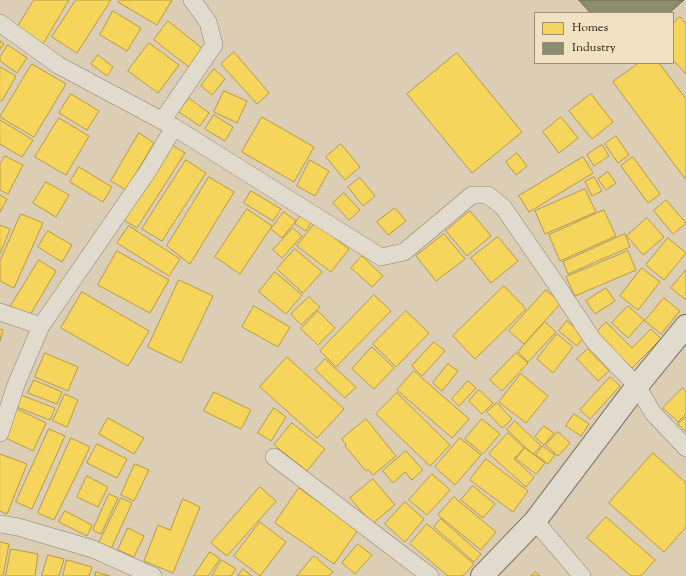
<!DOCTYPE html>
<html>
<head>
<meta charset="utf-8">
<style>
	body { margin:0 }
	#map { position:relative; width:686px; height:576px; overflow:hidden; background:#dbceb4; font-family:"Sorts Mill Goudy",serif }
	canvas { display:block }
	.legend { position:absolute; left:534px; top:12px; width:140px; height:52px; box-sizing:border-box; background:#f1e2c4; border:1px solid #9f8e77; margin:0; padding:5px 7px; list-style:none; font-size:12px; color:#251104 }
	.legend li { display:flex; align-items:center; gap:8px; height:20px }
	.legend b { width:20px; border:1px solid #9f8e77 }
</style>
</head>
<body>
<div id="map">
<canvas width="686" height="576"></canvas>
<ul class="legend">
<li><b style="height:11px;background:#f6d55c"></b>Homes</li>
<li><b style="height:11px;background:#8c8c6e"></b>Industry</li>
</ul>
</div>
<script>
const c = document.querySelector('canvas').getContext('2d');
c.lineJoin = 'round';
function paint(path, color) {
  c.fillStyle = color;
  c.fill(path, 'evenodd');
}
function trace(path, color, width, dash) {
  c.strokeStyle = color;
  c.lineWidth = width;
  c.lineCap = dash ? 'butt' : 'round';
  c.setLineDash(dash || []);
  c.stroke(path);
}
const homes = new Path2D(`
	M 34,0 L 69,0 L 43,44 L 17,28 Z
	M 76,0 L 111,0 L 77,53 L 52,37 Z
	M 120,0 L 172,0 L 157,25 L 118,2 Z
	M 113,11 L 141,28 L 127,51 L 100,35 Z
	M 680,17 L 686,24 L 686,74 L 673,60 L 673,24 Z
	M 168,21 L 203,49 L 189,67 L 154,40 Z
	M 0,41 L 4,44 L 0,49 Z
	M 149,43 L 179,65 L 158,93 L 128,71 Z
	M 8,45 L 27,58 L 17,73 L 0,61 L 0,57 Z
	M 234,52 L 269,93 L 257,104 L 221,64 Z
	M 457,53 L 522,132 L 472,173 L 407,94 Z
	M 98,55 L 113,67 L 107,76 L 91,64 Z
	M 639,63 L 659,63 L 686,99 L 686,180 L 613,82 Z
	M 32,64 L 66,84 L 34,137 L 0,117 Z
	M 0,67 L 16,76 L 2,101 L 0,100 Z
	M 214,69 L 225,79 L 212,95 L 201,86 Z
	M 224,91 L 247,101 L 237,123 L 214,112 Z
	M 71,94 L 99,111 L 87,130 L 59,113 Z
	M 591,94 L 613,122 L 592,139 L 569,111 Z
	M 189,98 L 209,113 L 200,126 L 179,112 Z
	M 214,115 L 233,127 L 225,141 L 205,129 Z
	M 262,117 L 314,147 L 294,182 L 242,152 Z
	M 561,117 L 578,138 L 559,153 L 543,132 Z
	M 59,118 L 89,136 L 66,175 L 35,157 Z
	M 0,120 L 33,140 L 22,157 L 0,144 Z
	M 139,133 L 154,143 L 126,190 L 111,181 Z
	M 616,136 L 629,155 L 618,163 L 605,144 Z
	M 169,143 L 185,153 L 137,228 L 121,218 Z
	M 341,144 L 360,167 L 345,180 L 326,157 Z
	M 602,145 L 609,156 L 594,166 L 587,155 Z
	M 517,153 L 527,166 L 516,175 L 506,162 Z
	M 5,156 L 23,165 L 8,194 L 0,190 L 0,165 Z
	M 583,157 L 593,173 L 529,212 L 519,196 Z
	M 633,157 L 660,194 L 648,203 L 621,166 Z
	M 186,160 L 206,173 L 162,241 L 142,229 Z
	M 310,160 L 329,171 L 315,196 L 297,186 Z
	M 79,167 L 112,187 L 103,202 L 70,182 Z
	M 608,172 L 616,183 L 606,190 L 598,179 Z
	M 209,177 L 234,192 L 190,264 L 167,246 Z
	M 594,177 L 602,191 L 592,196 L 585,182 Z
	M 360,178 L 375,196 L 363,206 L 348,187 Z
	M 46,182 L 69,195 L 56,217 L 33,203 Z
	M 585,189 L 596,212 L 545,234 L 535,211 Z
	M 251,191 L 281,209 L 273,221 L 244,203 Z
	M 344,193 L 360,210 L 349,220 L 333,203 Z
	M 0,195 L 7,199 L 0,212 Z
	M 666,200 L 686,223 L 673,234 L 654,211 Z
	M 395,208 L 406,221 L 388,235 L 377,222 Z
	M 247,209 L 272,226 L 240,274 L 215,257 Z
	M 604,210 L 616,236 L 560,261 L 549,235 Z
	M 470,211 L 491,236 L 467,256 L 446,231 Z
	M 284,212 L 296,221 L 282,238 L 271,229 Z
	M 302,213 L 313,220 L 306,231 L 295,224 Z
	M 21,214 L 43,223 L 14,288 L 0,281 L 0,261 Z
	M 647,218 L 664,237 L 643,255 L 627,236 Z
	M 315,223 L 349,249 L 331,272 L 297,246 Z
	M 0,225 L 10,229 L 0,254 Z
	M 129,226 L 180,259 L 169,276 L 117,243 Z
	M 293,228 L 302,236 L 282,258 L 273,250 Z
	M 48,231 L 72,245 L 62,262 L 38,247 Z
	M 444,234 L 465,259 L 436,281 L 416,256 Z
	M 625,234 L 630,247 L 568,274 L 563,262 Z
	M 498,237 L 518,261 L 491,283 L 471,258 Z
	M 668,238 L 686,253 L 664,280 L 646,265 Z
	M 295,249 L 322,272 L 303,293 L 277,269 Z
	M 117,251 L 169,280 L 150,313 L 98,285 Z
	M 628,251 L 636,270 L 575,296 L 566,277 Z
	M 362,256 L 383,276 L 372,287 L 351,268 Z
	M 39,260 L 56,271 L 27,320 L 9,309 Z
	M 642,268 L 660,282 L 638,310 L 620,296 Z
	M 686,270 L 686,300 L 671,288 Z
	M 275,272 L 302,295 L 286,314 L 259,292 Z
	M 179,280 L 213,296 L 181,363 L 148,347 Z
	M 504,286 L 526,309 L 475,359 L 453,336 Z
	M 606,288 L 615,301 L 595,314 L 586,301 Z
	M 546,290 L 561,303 L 524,344 L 509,331 Z
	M 82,292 L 149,331 L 128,366 L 61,328 Z
	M 374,295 L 391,311 L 336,367 L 320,351 Z
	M 309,297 L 320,307 L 301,325 L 291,314 Z
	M 664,298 L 680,311 L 661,334 L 645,321 Z
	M 254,306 L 290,327 L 278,347 L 242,327 Z
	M 628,306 L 644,320 L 628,338 L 612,323 Z
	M 318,311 L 335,328 L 318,345 L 301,329 Z
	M 406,311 L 429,333 L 396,367 L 373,344 Z
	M 567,321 L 585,336 L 577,346 L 559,331 Z
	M 545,322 L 556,332 L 528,362 L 518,352 Z
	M 606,322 L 632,348 L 651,329 L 661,339 L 632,368 L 596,333 Z
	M 0,329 L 3,330 L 0,341 Z
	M 557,334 L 573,347 L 553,373 L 537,359 Z
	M 434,342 L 445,351 L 422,376 L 412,366 Z
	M 372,347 L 394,368 L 374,389 L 352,369 Z
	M 588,349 L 609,371 L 598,381 L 577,359 Z
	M 45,353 L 78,367 L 68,391 L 35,377 Z
	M 516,353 L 528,363 L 502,391 L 490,380 Z
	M 287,357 L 344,409 L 317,438 L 260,387 Z
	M 325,359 L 356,387 L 345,398 L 315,370 Z
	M 448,364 L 458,371 L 442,391 L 433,383 Z
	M 414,371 L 469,419 L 452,438 L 397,390 Z
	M 521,374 L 548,396 L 526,423 L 499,402 Z
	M 610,377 L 620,386 L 590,419 L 580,410 Z
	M 34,380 L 62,392 L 57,404 L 28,393 Z
	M 468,381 L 476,388 L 459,406 L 452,399 Z
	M 683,388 L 686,391 L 686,414 L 678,422 L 663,408 Z
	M 479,390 L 493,403 L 482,414 L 469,401 Z
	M 214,392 L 251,410 L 241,429 L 204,411 Z
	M 397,393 L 450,445 L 430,466 L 376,414 Z
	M 18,394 L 55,408 L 50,420 L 14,406 Z
	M 65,394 L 78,400 L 67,427 L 53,421 Z
	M 497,403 L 512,419 L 502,428 L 487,412 Z
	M 15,408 L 46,423 L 33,451 L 2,436 Z
	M 274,408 L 286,417 L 271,441 L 258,433 Z
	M 574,414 L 589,424 L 581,436 L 566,426 Z
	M 686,417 L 686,432 L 678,424 Z
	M 108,418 L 144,438 L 134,454 L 99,434 Z
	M 366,419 L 396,456 L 373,475 L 368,469 L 366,471 L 345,446 L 346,445 L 342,439 Z
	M 482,419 L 500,434 L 483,454 L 465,439 Z
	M 515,421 L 541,446 L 533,454 L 507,430 Z
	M 292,423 L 325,449 L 307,471 L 274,445 Z
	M 544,426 L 554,433 L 544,445 L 535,437 Z
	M 49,429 L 65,436 L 32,509 L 16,502 Z
	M 558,432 L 570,443 L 558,456 L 546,445 Z
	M 508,433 L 524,448 L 514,459 L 534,477 L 526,487 L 489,454 Z
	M 71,438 L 90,447 L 54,520 L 38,513 Z
	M 460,438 L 481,455 L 455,485 L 435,467 Z
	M 97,444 L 127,459 L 117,478 L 87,463 Z
	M 543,446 L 555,455 L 548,464 L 536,455 Z
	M 525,448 L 545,463 L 536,474 L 516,459 Z
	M 406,451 L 423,470 L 412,480 L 405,472 L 393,483 L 383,471 Z
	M 653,453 L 686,483 L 686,527 L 664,552 L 609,503 Z
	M 0,454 L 27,464 L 7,514 L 0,511 Z
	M 486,459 L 528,491 L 513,512 L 470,480 Z
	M 135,464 L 149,470 L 134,501 L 121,495 Z
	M 432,474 L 450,490 L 427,515 L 409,500 Z
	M 87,476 L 108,487 L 98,507 L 77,497 Z
	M 373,479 L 395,505 L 372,524 L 350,498 Z
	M 473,486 L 495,504 L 483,518 L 461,500 Z
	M 260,487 L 276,501 L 227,556 L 211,543 Z
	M 299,488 L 358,530 L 334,564 L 275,523 Z
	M 109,494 L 118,498 L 101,534 L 93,530 Z
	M 454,497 L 496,532 L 481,550 L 438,515 Z
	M 121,498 L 132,503 L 111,549 L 99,543 Z
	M 183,499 L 200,507 L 173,573 L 144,561 L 158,525 L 170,530 Z
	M 405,502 L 424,519 L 405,542 L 385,524 Z
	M 65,511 L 92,525 L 87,536 L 59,522 Z
	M 606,517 L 655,560 L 641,576 L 631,576 L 587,538 Z
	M 441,519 L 481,554 L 474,562 L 434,527 Z
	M 260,522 L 286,542 L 260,576 L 234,556 Z
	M 427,524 L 474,564 L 463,576 L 448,576 L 410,544 Z
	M 128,528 L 144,536 L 134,557 L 118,550 Z
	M 0,542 L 9,544 L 3,576 L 0,576 Z
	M 358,544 L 372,555 L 355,574 L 342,563 Z
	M 11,549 L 38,554 L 35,576 L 6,576 Z
	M 210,552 L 220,559 L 208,576 L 194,576 Z
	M 48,555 L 64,559 L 59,576 L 42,576 Z
	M 314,556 L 333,572 L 329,576 L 297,576 Z
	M 67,560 L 92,567 L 89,576 L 63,576 Z
	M 222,560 L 236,569 L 231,576 L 212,576 Z
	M 243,569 L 252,576 L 238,576 Z
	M 96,572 L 110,576 L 95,576 Z
	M 536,572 L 540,576 L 531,576 Z`);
paint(homes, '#f6d55c');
trace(homes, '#b79a42', 1);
const industry = new Path2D(`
	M 579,0 L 684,0 L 669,13 L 591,13 Z`);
paint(industry, '#8c8c6e');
trace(industry, '#6d674e', 1);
const minor = new Path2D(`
	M 0,23 L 58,65 L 174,127 L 381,257 L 404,252 L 472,195 L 488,195 L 503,207 L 554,281 L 593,340 L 637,386 L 653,413 L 686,448
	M 162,121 L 214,45 L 208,22 L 192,0
	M 0,312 L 41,326
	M 0,433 L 17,382 L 41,326 L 148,171 L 174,127
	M 274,457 L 430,576
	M 535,521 L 582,576
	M 0,524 L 18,527 L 93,549 L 153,576`);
const secondary = new Path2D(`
	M 482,576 L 535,521 L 637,386 L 686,326`);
trace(minor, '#8a8071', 18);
trace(secondary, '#716759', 24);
trace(minor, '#e1dbce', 17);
trace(secondary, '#e1dbce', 22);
</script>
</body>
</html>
